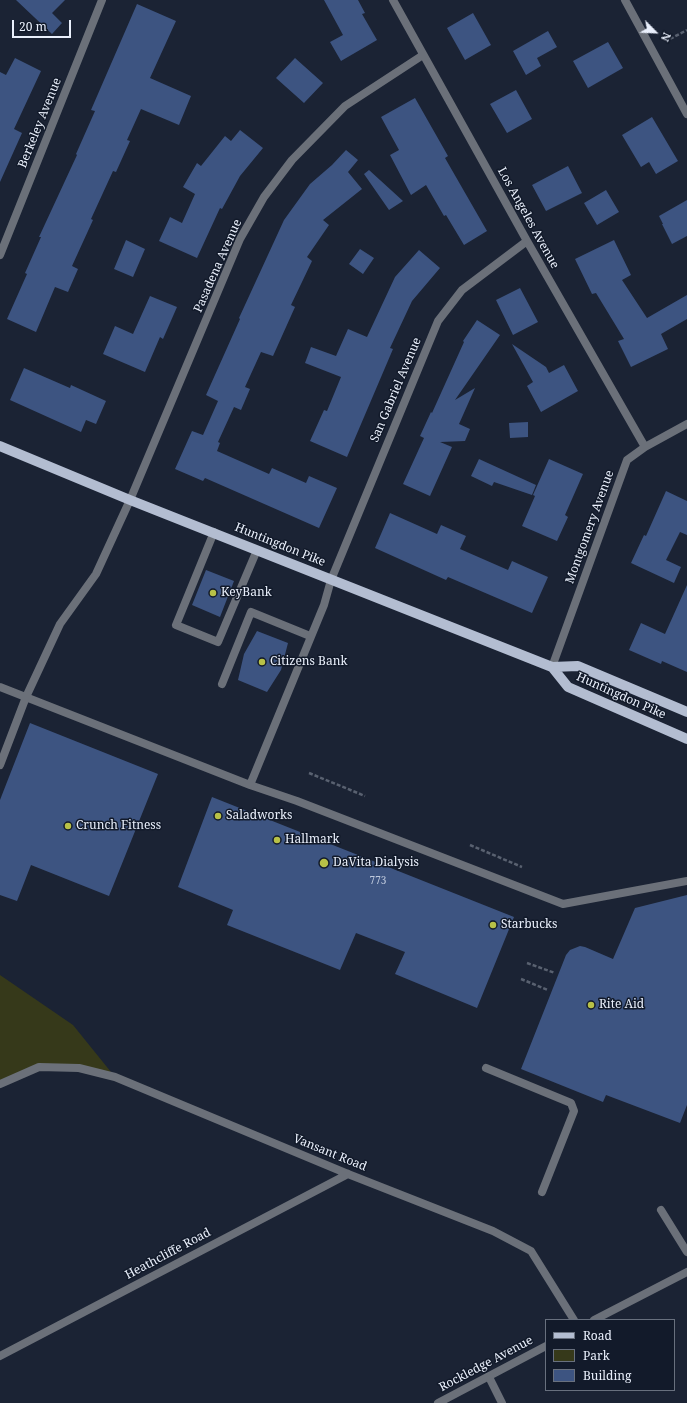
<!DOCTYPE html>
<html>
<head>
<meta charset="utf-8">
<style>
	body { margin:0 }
	#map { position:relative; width:687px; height:1403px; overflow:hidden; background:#1b2334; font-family:"Noto Serif",serif }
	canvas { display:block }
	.legend { position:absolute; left:545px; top:1319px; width:130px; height:72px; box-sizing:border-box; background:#121a2a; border:1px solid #68707e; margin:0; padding:5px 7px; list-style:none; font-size:12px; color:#eaf0fc }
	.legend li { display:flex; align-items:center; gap:8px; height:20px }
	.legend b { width:20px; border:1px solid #68707e }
	.north { position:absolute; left:635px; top:12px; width:40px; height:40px; -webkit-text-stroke:3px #121a2a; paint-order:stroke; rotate:114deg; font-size:11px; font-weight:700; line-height:16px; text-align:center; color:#eaf0fc }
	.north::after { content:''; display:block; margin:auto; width:14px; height:18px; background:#eaf0fc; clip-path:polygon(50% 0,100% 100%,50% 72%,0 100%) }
	.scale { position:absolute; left:12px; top:20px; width:59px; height:18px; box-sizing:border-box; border:2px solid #eaf0fc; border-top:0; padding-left:5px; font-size:12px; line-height:14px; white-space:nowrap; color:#eaf0fc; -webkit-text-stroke:3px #121a2a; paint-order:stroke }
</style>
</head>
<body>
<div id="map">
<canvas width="687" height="1403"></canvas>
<ul class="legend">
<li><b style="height:5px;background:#b3bdd1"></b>Road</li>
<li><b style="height:11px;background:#36391a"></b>Park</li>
<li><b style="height:11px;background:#3d5481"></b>Building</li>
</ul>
<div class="north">N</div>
<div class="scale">20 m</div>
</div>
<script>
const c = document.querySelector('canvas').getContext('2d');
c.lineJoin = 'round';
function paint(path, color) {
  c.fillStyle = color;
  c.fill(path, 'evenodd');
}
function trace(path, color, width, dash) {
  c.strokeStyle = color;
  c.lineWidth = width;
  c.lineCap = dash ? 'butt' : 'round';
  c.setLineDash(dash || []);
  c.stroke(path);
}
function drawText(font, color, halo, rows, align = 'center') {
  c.font = font + ' "Noto Serif",serif';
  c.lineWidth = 3;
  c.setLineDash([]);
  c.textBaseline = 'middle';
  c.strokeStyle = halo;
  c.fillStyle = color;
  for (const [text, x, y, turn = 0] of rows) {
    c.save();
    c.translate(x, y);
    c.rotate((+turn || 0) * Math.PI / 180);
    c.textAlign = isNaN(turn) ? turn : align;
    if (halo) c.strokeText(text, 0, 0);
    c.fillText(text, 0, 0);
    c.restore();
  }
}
paint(new Path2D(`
	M 0,975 L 73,1025 L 115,1077 L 79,1068 L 39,1067 L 0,1084 Z`), '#36391a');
paint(new Path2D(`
	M 16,0 L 65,0 L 52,13 L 62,23 L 52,34 Z
	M 324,0 L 358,0 L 365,13 L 362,14 L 377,40 L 341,61 L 330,42 L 343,35 Z
	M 137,4 L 176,21 L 150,78 L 191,96 L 179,125 L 141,109 L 127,140 L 130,141 L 116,172 L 113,171 L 91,219 L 93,220 L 72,266 L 78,269 L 68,292 L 55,287 L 36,332 L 7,319 L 27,274 L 25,273 L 41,237 L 39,237 L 77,155 L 76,154 L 95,111 L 91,110 Z
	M 473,13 L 491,45 L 465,60 L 447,28 Z
	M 548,31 L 557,47 L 537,58 L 541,66 L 526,75 L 513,51 Z
	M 608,42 L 623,68 L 588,88 L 573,61 Z
	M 15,58 L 41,71 L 14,129 L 22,133 L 0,182 L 0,72 L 6,75 Z
	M 295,58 L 323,83 L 304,103 L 276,78 Z
	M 516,90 L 532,119 L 507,133 L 490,104 Z
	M 415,98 L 448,156 L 445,158 L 487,231 L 464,245 L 446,215 L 444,216 L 426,185 L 411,195 L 390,155 L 399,150 L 381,117 Z
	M 652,117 L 678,161 L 656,174 L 649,162 L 641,167 L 622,135 Z
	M 240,130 L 263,148 L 240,176 L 222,209 L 220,208 L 197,258 L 159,241 L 170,217 L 182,223 L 195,194 L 183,187 L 197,163 L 201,166 L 225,136 L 231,141 Z
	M 346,150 L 358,160 L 348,172 L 362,189 L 323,220 L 329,225 L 307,257 L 312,261 L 291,305 L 295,307 L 273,356 L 261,352 L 245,387 L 250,389 L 241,410 L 234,407 L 218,442 L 220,443 L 217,451 L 269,474 L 272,468 L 306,483 L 309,476 L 337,488 L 319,528 L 205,478 L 203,481 L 175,469 L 192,431 L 203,435 L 218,401 L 206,395 L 240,319 L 239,318 L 284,220 L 310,184 L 332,165 Z
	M 568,166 L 582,193 L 546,211 L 532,185 Z
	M 369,170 L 403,201 L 389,210 L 364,174 Z
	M 606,190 L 619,212 L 597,225 L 584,203 Z
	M 687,200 L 687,236 L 672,244 L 662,224 L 663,224 L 659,216 Z
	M 126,240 L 145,249 L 133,277 L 114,269 Z
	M 614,240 L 631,275 L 622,280 L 647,318 L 687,295 L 687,319 L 661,334 L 668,349 L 631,367 L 618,341 L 624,339 L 596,293 L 592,294 L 575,259 Z
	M 360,249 L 374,258 L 363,274 L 349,264 Z
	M 419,250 L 440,268 L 412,301 L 390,348 L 393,349 L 347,457 L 310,441 L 324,410 L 327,411 L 341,377 L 305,363 L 311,347 L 336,356 L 348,329 L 367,337 L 395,277 Z
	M 520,288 L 538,322 L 513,335 L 496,300 Z
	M 150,296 L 177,307 L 163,339 L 160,337 L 145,372 L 103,354 L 115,326 L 133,334 Z
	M 477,320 L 500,335 L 455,400 L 475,388 L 459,424 L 470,429 L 465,441 L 440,442 L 452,447 L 430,496 L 403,484 L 424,438 L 420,436 L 431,412 L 432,413 L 464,342 L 463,341 Z
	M 512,344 L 546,367 L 549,373 L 564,365 L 578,391 L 541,412 L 527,386 L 533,382 Z
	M 24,368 L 70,388 L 71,385 L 106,401 L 96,424 L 86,420 L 81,432 L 10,400 Z
	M 528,422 L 528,437 L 510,438 L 509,423 Z
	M 479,459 L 536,485 L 532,495 L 494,482 L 492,486 L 471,476 Z
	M 549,459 L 583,474 L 565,515 L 568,517 L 557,541 L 522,526 L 535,496 L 533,495 Z
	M 666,491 L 687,501 L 687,535 L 680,532 L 666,560 L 681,567 L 674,583 L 631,563 L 644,535 L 646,536 Z
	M 390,513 L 437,534 L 441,525 L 466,536 L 460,549 L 508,570 L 512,561 L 548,577 L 532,613 L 448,577 L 446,580 L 375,548 Z
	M 206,570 L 234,581 L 220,617 L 192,605 Z
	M 687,585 L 687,672 L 662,661 L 661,664 L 629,650 L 641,623 L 665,634 Z
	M 257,631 L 288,643 L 281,670 L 267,692 L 238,680 L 244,654 Z
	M 30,723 L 158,774 L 109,896 L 31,865 L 17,901 L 0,895 L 0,800 Z
	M 212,797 L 514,917 L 477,1008 L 395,974 L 405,952 L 356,933 L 340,970 L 227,925 L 233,910 L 178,887 Z
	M 687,895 L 687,1105 L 680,1123 L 606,1095 L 603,1102 L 521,1069 L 566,955 L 570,950 L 580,946 L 585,947 L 613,959 L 635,908 Z`), '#3d5481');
trace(new Path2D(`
	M 670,39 L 687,30
	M 309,773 L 365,796
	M 470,845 L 522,867
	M 527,963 L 555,973
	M 521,979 L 548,990`), '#596170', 2.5, [4, 2]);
trace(new Path2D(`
	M 214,532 L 176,625 L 218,642 L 257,550
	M 222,684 L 251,612 L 310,636
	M 0,687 L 250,785 L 297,801 L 563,904 L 687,881
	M 0,765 L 26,697 L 60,624 L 96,574 L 130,500
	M 250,785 L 324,605 L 331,580
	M 486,1068 L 571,1103 L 574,1111 L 542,1192
	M 661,1210 L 687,1252`), '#6b7079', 8);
trace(new Path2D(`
	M 393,0 L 527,241 L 645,447
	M 625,0 L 687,114
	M 0,255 L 102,0
	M 130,500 L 240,239 L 264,197 L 292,160 L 345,106 L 423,55
	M 331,580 L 438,321 L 462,290 L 527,241
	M 552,667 L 627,460 L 645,447 L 687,424
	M 0,1084 L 39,1067 L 79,1068 L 115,1077 L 348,1174 L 493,1231 L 531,1251 L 574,1320
	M 594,1320 L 687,1272
	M 0,1356 L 348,1174
	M 489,1377 L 502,1403
	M 438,1403 L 546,1346`), '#6b7079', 8);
trace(new Path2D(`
	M 0,446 L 130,500 L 552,667 L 578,666 L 687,712
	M 552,667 L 568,687 L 687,739`), '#b3bdd1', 10);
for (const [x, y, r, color] of [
	[213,593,4,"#b8c147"],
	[262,662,4,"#b8c147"],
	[218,816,4,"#b8c147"],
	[68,826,4,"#b8c147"],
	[277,840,4,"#b8c147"],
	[324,863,5,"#b8c147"],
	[493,925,4,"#b8c147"],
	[591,1005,4,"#b8c147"]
]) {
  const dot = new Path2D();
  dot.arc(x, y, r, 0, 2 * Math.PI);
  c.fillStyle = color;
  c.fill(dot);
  trace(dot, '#121a2a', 1.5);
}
drawText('10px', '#bfc9dd', null, [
	["773",378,881]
]);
drawText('12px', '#eaf0fc', '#121a2a', [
	["Berkeley Avenue",40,123,-68],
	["Los Angeles Avenue",528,218,61],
	["Pasadena Avenue",218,266,-66],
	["San Gabriel Avenue",396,390,-67],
	["Montgomery Avenue",590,527,-70],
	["Huntingdon Pike",280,545,22],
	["Huntingdon Pike",621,696,24],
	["Vansant Road",330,1153,22],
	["Heathcliffe Road",168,1254,-28],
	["Rockledge Avenue",486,1364,-28]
]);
drawText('12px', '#eaf0fc', '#121a2a', [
	["KeyBank",221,593],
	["Citizens Bank",270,662],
	["Saladworks",226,816],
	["Crunch Fitness",76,826],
	["Hallmark",285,840],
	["DaVita Dialysis",333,863],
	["Starbucks",501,925],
	["Rite Aid",599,1005]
], 'left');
</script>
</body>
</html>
